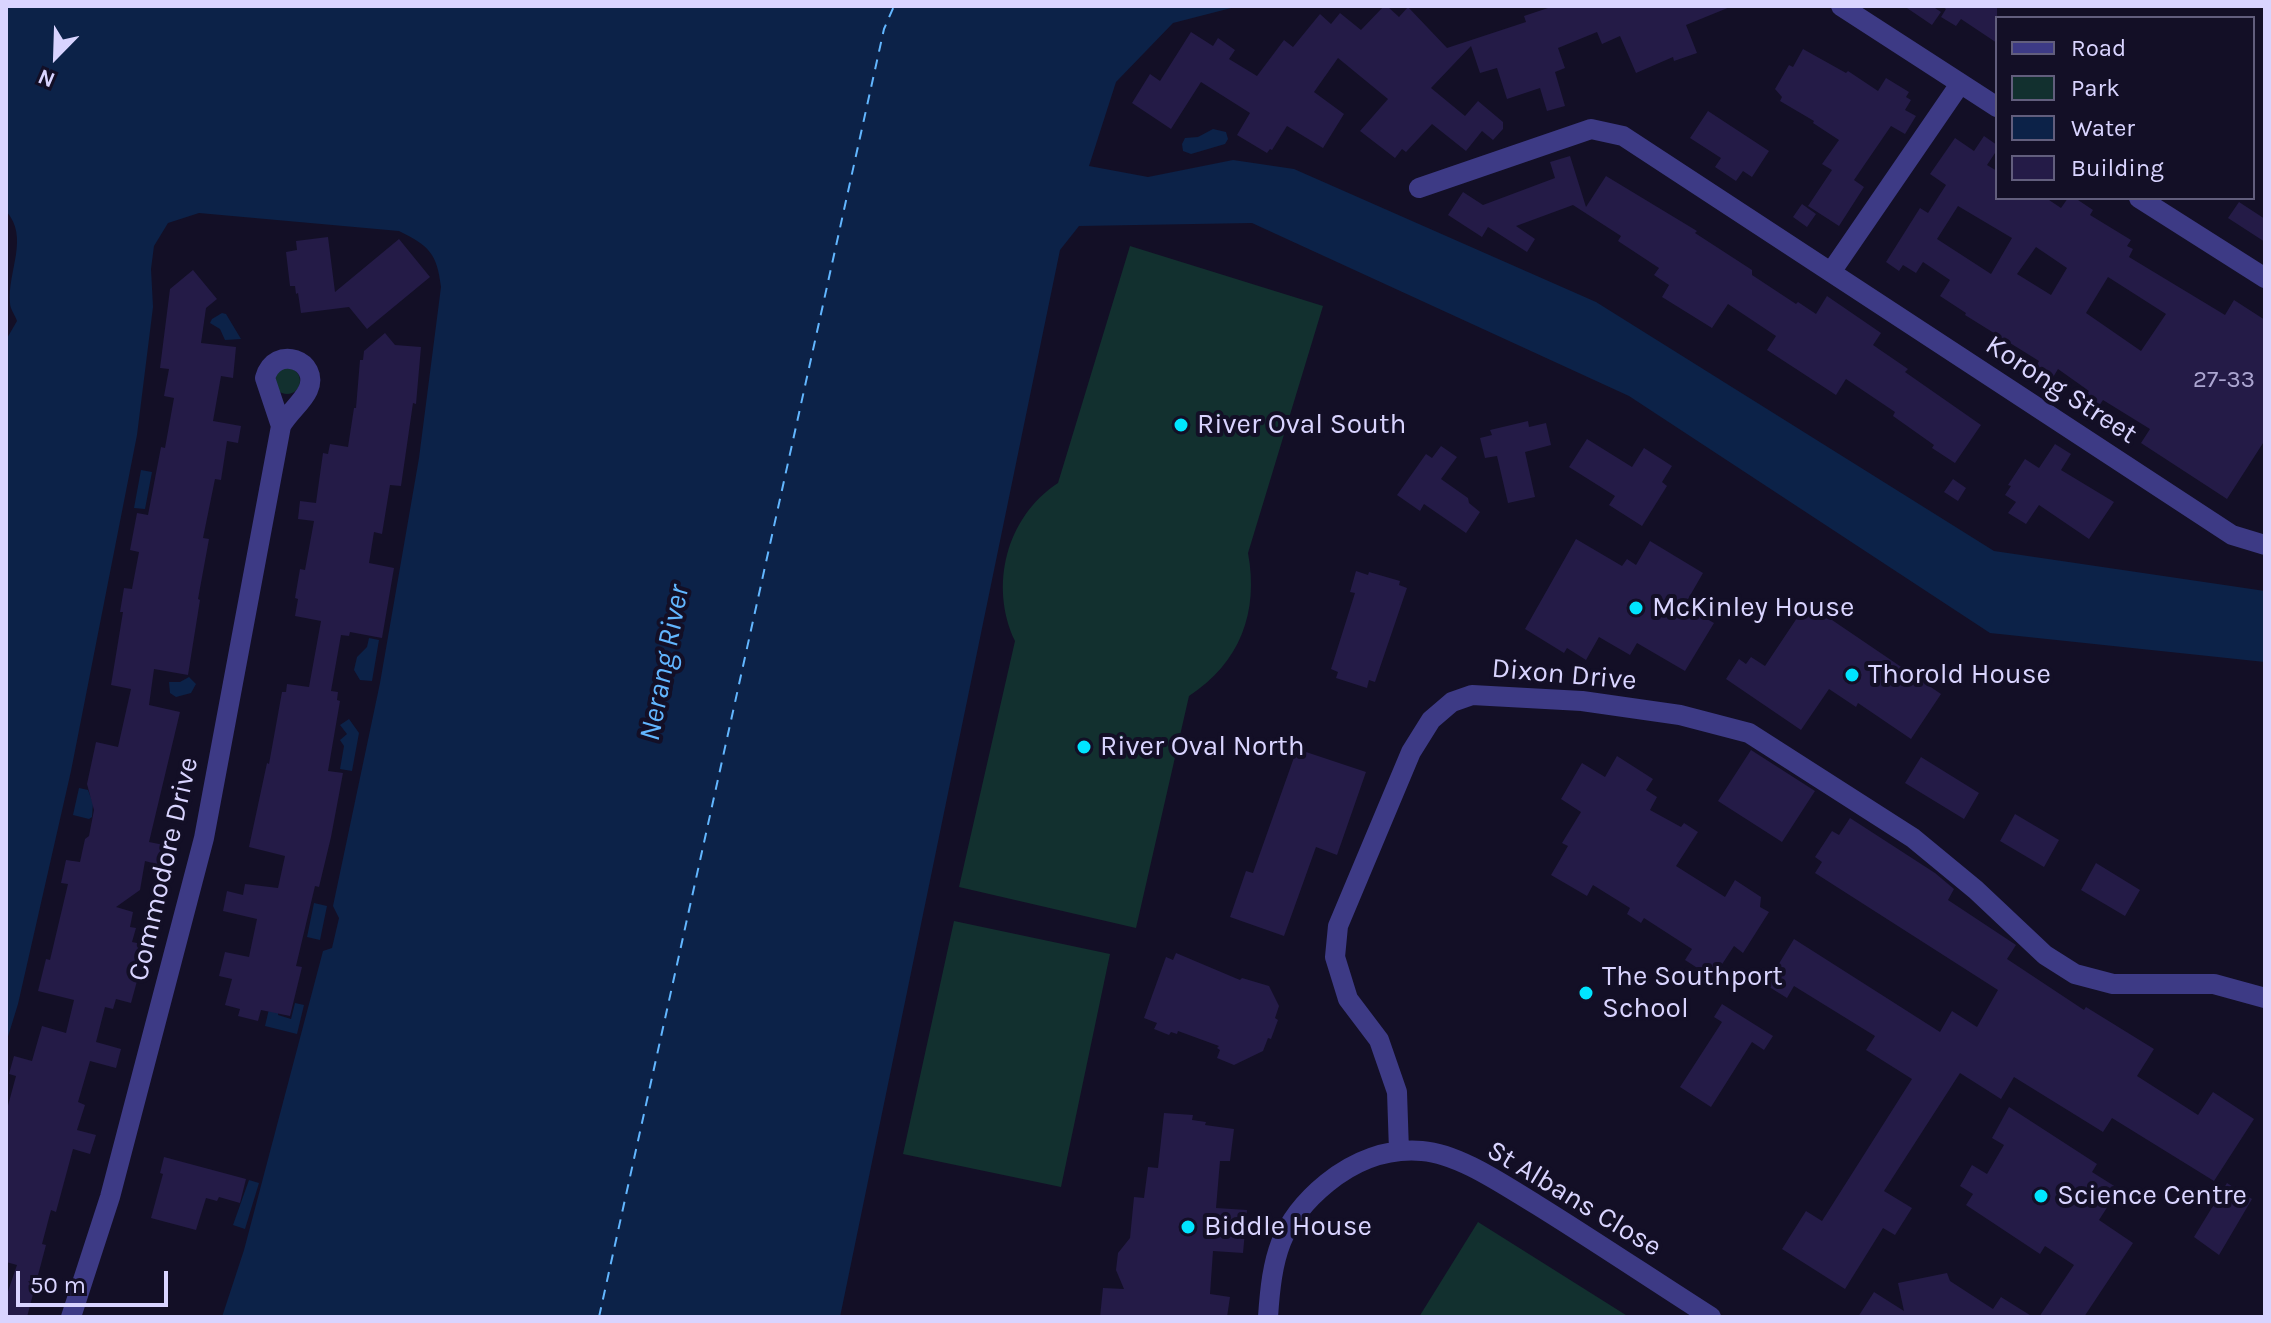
<!DOCTYPE html>
<html>
<head>
<meta charset="utf-8">
<style>
	body { margin:0 }
	#map { position:relative; width:2271px; height:1323px; overflow:hidden; background:#130f26; font-family:Karla,sans-serif }
	canvas { display:block }
	.frame { position:absolute; inset:0; border:8px solid #d9d4ff; pointer-events:none }
	.legend { position:absolute; left:1995px; top:16px; width:260px; height:184px; box-sizing:border-box; background:#130f26; border:2px solid #625e7d; margin:0; padding:10px 14px; list-style:none; font-size:24px; color:#d9d4ff }
	.legend li { display:flex; align-items:center; gap:16px; height:40px }
	.legend b { width:40px; border:2px solid #625e7d }
	.north { position:absolute; left:16px; top:16px; width:80px; height:80px; -webkit-text-stroke:6px #130f26; paint-order:stroke; rotate:203deg; font-size:22px; font-weight:700; line-height:32px; text-align:center; color:#d9d4ff }
	.north::after { content:''; display:block; margin:auto; width:28px; height:36px; background:#d9d4ff; clip-path:polygon(50% 0,100% 100%,50% 72%,0 100%) }
	.scale { position:absolute; left:16px; top:1271px; width:152px; height:36px; box-sizing:border-box; border:4px solid #d9d4ff; border-top:0; padding-left:10px; font-size:24px; line-height:28px; white-space:nowrap; color:#d9d4ff; -webkit-text-stroke:6px #130f26; paint-order:stroke }
</style>
</head>
<body>
<div id="map">
<canvas width="2271" height="1323"></canvas>
<div class="frame"></div>
<ul class="legend">
<li><b style="height:10px;background:#3d3a85"></b>Road</li>
<li><b style="height:22px;background:#12302f"></b>Park</li>
<li><b style="height:22px;background:#0c2248"></b>Water</li>
<li><b style="height:22px;background:#241b47"></b>Building</li>
</ul>
<div class="north">N</div>
<div class="scale">50 m</div>
</div>
<script>
const c = document.querySelector('canvas').getContext('2d');
c.lineJoin = 'round';
function paint(path, color) {
  c.fillStyle = color;
  c.fill(path, 'evenodd');
}
function trace(path, color, width, dash) {
  c.strokeStyle = color;
  c.lineWidth = width;
  c.lineCap = dash ? 'butt' : 'round';
  c.setLineDash(dash || []);
  c.stroke(path);
}
function drawText(font, color, halo, rows, align = 'center') {
  c.font = font + ' Karla,sans-serif';
  c.lineWidth = 8;
  c.setLineDash([]);
  c.textBaseline = 'middle';
  c.strokeStyle = halo;
  c.fillStyle = color;
  for (const [text, x, y, turn = 0] of rows) {
    c.save();
    c.translate(x, y);
    c.rotate((+turn || 0) * Math.PI / 180);
    c.textAlign = isNaN(turn) ? turn : align;
    if (halo) c.strokeText(text, 0, 0);
    c.fillText(text, 0, 0);
    c.restore();
  }
}
paint(new Path2D(`
	M 1130,246 L 1323,306 L 1248,553 C 1259,612 1240,663 1189,696 L 1136,928 L 959,887 L 1015,641 C 989,586 1006,517 1058,483 Z
	M274 381a13 13 0 1 1 26 0a13 13 0 1 1-26 0Z
	M 954,921 L 1110,954 L 1061,1187 L 903,1154 Z
	M 1478,1222 L 1629,1317 L 1419,1317 Z`), '#12302f');
paint(new Path2D(`
	M 6,6 L 1239,6 L 1173,23 L 1116,82 L 1089,166 L 1148,177 L 1233,160 L 1294,169 L 1596,302 L 1994,551 L 2265,591 L 2265,662 L 1990,633 L 1629,396 L 1252,223 L 1079,226 L 1060,250 L 840,1317 L 222,1317 L 244,1250 L 323,951 L 332,948 L 339,918 L 333,906 L 380,683 L 419,458 L 441,287 C 437,253 429,246 399,231 L 199,213 L 168,223 L 154,246 L 151,269 L 153,307 L 137,435 L 71,771 L 18,1004 L 6,1043 L 6,340 L 17,321 C 15,315 10,309 10,303 C 7,272 30,237 6,211 Z
	M 1213,129 L 1226,132 L 1228,139 L 1225,144 L 1191,154 L 1183,151 L 1182,144 L 1185,138 L 1198,137 Z
	M 222,313 L 226,314 L 241,339 L 225,340 L 220,329 L 210,323 L 212,319 Z
	M 141,470 L 152,472 L 145,509 L 134,508 Z
	M 369,638 L 379,640 L 372,681 L 360,680 L 354,670 L 357,657 L 367,647 Z
	M 189,677 L 196,684 L 191,693 L 176,697 L 170,693 L 169,682 L 180,682 Z
	M 349,719 L 359,733 L 352,771 L 340,769 L 344,746 L 340,740 L 347,734 L 340,725 Z
	M 79,788 L 88,790 L 93,803 L 92,817 L 89,819 L 73,815 Z
	M 314,903 L 327,906 L 320,940 L 307,937 Z
	M 295,1003 L 304,1005 L 297,1034 L 265,1026 L 269,1009 L 278,1011 L 278,1015 L 291,1019 Z
	M 249,1180 L 259,1183 L 245,1229 L 233,1225 Z`), '#0c2248');
trace(new Path2D(`
	M 599,1317 L 884,29 L 894,6`), '#62b6ff', 2, [10, 8]);
paint(new Path2D(`
	M 1384,6 L 1387,6 L 1399,17 L 1408,7 L 1447,48 L 1526,22 L 1524,16 L 1554,6 L 1730,7 L 1686,25 L 1697,53 L 1674,61 L 1673,57 L 1636,73 L 1620,36 L 1602,44 L 1597,32 L 1558,48 L 1565,68 L 1555,72 L 1565,106 L 1547,111 L 1540,88 L 1507,99 L 1497,68 L 1480,73 L 1471,46 L 1431,88 L 1465,116 L 1478,101 L 1503,122 L 1503,129 L 1493,140 L 1482,131 L 1466,151 L 1432,124 L 1406,152 L 1402,149 L 1395,158 L 1360,131 L 1388,99 L 1338,58 L 1314,92 L 1344,114 L 1323,148 L 1287,126 L 1272,150 L 1270,149 L 1267,153 L 1237,135 L 1250,113 L 1201,82 L 1171,129 L 1132,103 L 1150,74 L 1160,81 L 1191,32 L 1213,46 L 1218,38 L 1235,50 L 1229,59 L 1257,76 L 1284,40 L 1293,47 L 1320,14 L 1331,24 L 1340,13 L 1361,30 Z
	M 1904,6 L 1932,6 L 1941,12 L 1932,25 Z
	M 1941,6 L 1997,6 L 1997,43 L 1961,19 L 1956,26 L 1941,17 L 1946,9 Z
	M 1803,49 L 1846,73 L 1848,71 L 1878,91 L 1886,78 L 1909,92 L 1906,97 L 1911,100 L 1905,110 L 1916,116 L 1905,134 L 1891,126 L 1854,180 L 1864,187 L 1839,226 L 1808,206 L 1832,170 L 1822,164 L 1839,140 L 1813,123 L 1814,121 L 1780,101 L 1782,97 L 1775,89 L 1789,65 L 1793,67 Z
	M 1708,111 L 1769,151 L 1752,177 L 1743,171 L 1736,181 L 1715,167 L 1721,158 L 1690,138 Z
	M 1984,136 L 1997,145 L 1997,150 L 1987,165 L 1997,171 L 1997,198 L 2046,198 L 2061,208 L 2068,198 L 2075,198 L 2093,210 L 2090,215 L 2131,240 L 2127,246 L 2133,249 L 2129,257 L 2225,315 L 2234,300 L 2265,320 L 2265,440 L 2227,499 L 2141,443 L 2150,429 L 2103,400 L 2092,416 L 2078,406 L 2089,391 L 2058,369 L 2049,384 L 2032,374 L 2039,361 L 1965,315 L 1966,313 L 1940,296 L 1950,280 L 1923,262 L 1916,273 L 1903,265 L 1899,271 L 1886,262 L 1920,208 L 1928,213 L 1946,185 L 1930,174 L 1955,138 L 1974,151 ZM 1958,206 L 2012,238 L 1991,274 L 1937,239 ZM 2036,247 L 2067,268 L 2051,295 L 2017,274 ZM 2108,277 L 2166,314 L 2141,351 L 2086,313 Z
	M 1570,156 L 1586,207 L 1606,176 L 1697,231 L 1695,233 L 1752,270 L 1752,275 L 1796,304 L 1798,302 L 1816,314 L 1827,296 L 1881,333 L 1873,345 L 1908,369 L 1905,372 L 1981,425 L 1955,463 L 1932,448 L 1934,445 L 1893,416 L 1895,412 L 1846,379 L 1836,395 L 1767,350 L 1776,336 L 1728,304 L 1712,328 L 1662,297 L 1669,285 L 1654,275 L 1659,268 L 1618,241 L 1621,236 L 1573,205 L 1516,226 L 1535,239 L 1527,252 L 1488,227 L 1482,237 L 1448,215 L 1463,192 L 1483,205 L 1555,178 L 1550,162 Z
	M 2239,202 L 2265,219 L 2265,242 L 2228,218 Z
	M 1802,204 L 1816,214 L 1807,227 L 1793,217 Z
	M 328,237 L 335,292 L 399,239 L 430,277 L 367,329 L 349,307 L 301,313 L 298,293 L 296,294 L 295,286 L 290,286 L 286,252 L 297,250 L 296,241 Z
	M 193,270 L 217,299 L 206,308 L 201,343 L 236,347 L 233,378 L 221,376 L 213,421 L 241,426 L 238,443 L 227,441 L 221,480 L 215,479 L 203,538 L 209,539 L 198,599 L 200,600 L 188,675 L 154,669 L 149,705 L 180,712 L 149,842 L 169,846 L 164,866 L 145,861 L 140,890 L 116,907 L 133,912 L 130,927 L 136,928 L 132,942 L 142,944 L 134,981 L 137,981 L 131,1003 L 116,999 L 113,1009 L 105,1007 L 96,1042 L 121,1049 L 116,1068 L 90,1061 L 78,1102 L 85,1105 L 77,1130 L 96,1135 L 90,1154 L 73,1149 L 56,1212 L 51,1210 L 42,1244 L 46,1245 L 27,1317 L 6,1317 L 6,1297 L 17,1265 L 6,1262 L 6,1113 L 16,1076 L 9,1074 L 14,1056 L 32,1061 L 42,1026 L 66,1033 L 74,1000 L 38,991 L 46,959 L 50,960 L 68,884 L 61,883 L 66,860 L 80,862 L 85,839 L 89,836 L 94,810 L 87,784 L 96,742 L 118,747 L 131,689 L 111,685 L 123,612 L 120,612 L 124,588 L 132,589 L 139,552 L 130,550 L 137,513 L 148,515 L 161,447 L 165,448 L 174,398 L 164,396 L 169,369 L 160,368 L 170,289 Z
	M 385,333 L 395,345 L 421,347 L 416,404 L 413,403 L 401,486 L 390,485 L 382,534 L 374,532 L 369,563 L 394,568 L 382,638 L 350,632 L 349,636 L 341,635 L 331,691 L 338,692 L 337,700 L 340,701 L 328,771 L 343,773 L 331,837 L 319,887 L 315,886 L 296,966 L 302,967 L 290,1016 L 261,1010 L 258,1021 L 238,1016 L 240,1009 L 225,1005 L 232,979 L 219,976 L 225,952 L 249,957 L 257,919 L 223,911 L 227,891 L 243,895 L 245,884 L 278,888 L 285,856 L 249,847 L 267,763 L 269,764 L 282,692 L 286,692 L 287,684 L 309,687 L 321,621 L 295,616 L 298,599 L 295,598 L 300,569 L 305,570 L 314,521 L 298,519 L 300,501 L 316,503 L 323,453 L 328,454 L 330,444 L 348,447 L 354,408 L 356,408 L 360,360 L 363,360 L 364,351 Z
	M 1528,421 L 1529,427 L 1546,423 L 1551,445 L 1525,452 L 1535,497 L 1508,503 L 1497,456 L 1485,458 L 1480,438 L 1492,435 L 1490,430 Z
	M 1587,439 L 1632,467 L 1644,448 L 1672,466 L 1662,482 L 1667,486 L 1642,526 L 1609,505 L 1615,496 L 1569,467 Z
	M 2055,444 L 2071,454 L 2061,470 L 2114,502 L 2089,539 L 2039,505 L 2026,524 L 2008,513 L 2016,502 L 2005,495 L 2011,486 L 2008,485 L 2025,459 L 2039,468 Z
	M 1441,446 L 1457,457 L 1441,479 L 1468,498 L 1469,503 L 1480,512 L 1466,533 L 1424,504 L 1420,511 L 1397,495 L 1426,454 L 1432,458 Z
	M 1953,479 L 1966,488 L 1958,501 L 1944,492 Z
	M 1576,539 L 1622,566 L 1627,559 L 1636,565 L 1650,541 L 1703,573 L 1684,606 L 1714,623 L 1685,671 L 1637,643 L 1630,655 L 1599,637 L 1586,660 L 1567,648 L 1564,653 L 1525,629 Z
	M 1356,571 L 1368,575 L 1369,572 L 1400,581 L 1399,585 L 1407,588 L 1375,682 L 1369,680 L 1367,688 L 1336,678 L 1338,672 L 1331,669 L 1355,593 L 1350,592 Z
	M 1807,603 L 1941,694 L 1911,739 L 1858,703 L 1856,707 L 1829,689 L 1801,730 L 1726,679 L 1739,659 L 1746,664 L 1751,657 L 1765,666 Z
	M 1297,749 L 1366,772 L 1337,855 L 1316,847 L 1284,936 L 1230,917 L 1246,871 L 1253,873 Z
	M 1751,750 L 1815,791 L 1782,842 L 1718,801 Z
	M 1617,756 L 1653,779 L 1646,790 L 1657,797 L 1650,810 L 1681,827 L 1684,823 L 1698,832 L 1676,866 L 1725,897 L 1735,880 L 1761,897 L 1760,907 L 1769,912 L 1743,953 L 1734,946 L 1713,978 L 1685,960 L 1692,949 L 1644,918 L 1641,923 L 1627,914 L 1630,908 L 1593,885 L 1587,896 L 1551,875 L 1568,846 L 1562,843 L 1581,812 L 1561,799 L 1582,763 L 1605,777 Z
	M 1921,757 L 1979,793 L 1964,819 L 1905,783 Z
	M 2015,814 L 2059,840 L 2044,867 L 2000,841 Z
	M 1850,818 L 1935,873 L 1954,889 L 1948,900 L 2016,945 L 2007,959 L 2084,1010 L 2086,1007 L 2154,1049 L 2137,1076 L 2198,1115 L 2213,1092 L 2254,1119 L 2214,1181 L 2112,1118 L 2103,1132 L 2014,1077 L 2001,1099 L 1960,1073 L 1884,1191 L 1912,1208 L 1895,1235 L 1883,1228 L 1845,1289 L 1782,1249 L 1806,1211 L 1822,1221 L 1912,1079 L 1866,1050 L 1875,1036 L 1794,986 L 1787,998 L 1766,985 L 1794,939 L 1940,1032 L 1952,1011 L 1977,1027 L 1998,990 L 1815,873 L 1822,862 L 1815,857 L 1832,831 L 1839,835 Z
	M 2096,863 L 2140,890 L 2125,916 L 2081,890 Z
	M 1176,953 L 1240,980 L 1242,978 L 1269,986 L 1279,1006 L 1275,1018 L 1278,1020 L 1271,1039 L 1268,1038 L 1263,1051 L 1234,1065 L 1217,1058 L 1220,1050 L 1217,1048 L 1219,1046 L 1178,1031 L 1177,1034 L 1171,1032 L 1169,1035 L 1154,1029 L 1157,1023 L 1144,1018 L 1166,957 L 1173,960 Z
	M 1722,1004 L 1773,1036 L 1764,1050 L 1752,1042 L 1711,1107 L 1680,1087 L 1722,1022 L 1714,1017 Z
	M 2009,1107 L 2097,1164 L 2092,1172 L 2119,1189 L 2099,1220 L 2133,1243 L 2084,1317 L 2039,1317 L 2074,1265 L 2045,1246 L 2040,1254 L 1966,1205 L 1973,1194 L 1960,1186 L 1972,1165 L 1987,1174 L 2004,1145 L 1992,1138 Z
	M 1164,1113 L 1193,1115 L 1192,1120 L 1206,1122 L 1205,1125 L 1234,1129 L 1230,1161 L 1220,1161 L 1216,1208 L 1247,1210 L 1243,1253 L 1213,1251 L 1210,1294 L 1230,1297 L 1227,1317 L 1100,1317 L 1103,1288 L 1124,1289 L 1116,1270 L 1118,1253 L 1130,1238 L 1134,1197 L 1144,1198 L 1148,1167 L 1158,1168 Z
	M 164,1157 L 246,1179 L 240,1203 L 219,1197 L 217,1201 L 206,1198 L 196,1230 L 151,1218 L 163,1174 L 160,1173 Z
	M 2227,1183 L 2252,1199 L 2219,1255 L 2194,1237 Z
	M 1947,1273 L 1950,1281 L 1993,1309 L 2001,1297 L 2033,1317 L 1858,1317 L 1874,1292 L 1904,1311 L 1898,1283 Z`), '#241b47');
trace(new Path2D(`
	M 1841,6 L 1997,107
	M 1419,188 L 1591,129 L 1623,136 L 2232,535 L 2265,545
	M 2139,198 L 2265,278
	M 1831,272 L 1960,84
	M 1399,1151 L 1397,1092 L 1379,1040 L 1348,999 L 1335,957 L 1338,926 L 1411,752 L 1431,720 L 1452,702 L 1472,695 L 1582,701 L 1680,715 L 1749,733 L 1913,838 L 1976,890 L 2045,955 L 2075,974 L 2113,984 L 2214,984 L 2265,998
	M 71,1317 L 110,1197 L 204,838 L 281,426 C 288,413 302,403 308,390 C 321,361 275,343 265,378 L 281,426
	M 1268,1317 C 1272,1258 1279,1222 1327,1183 C 1354,1161 1387,1148 1422,1151 C 1460,1154 1505,1186 1537,1205 C 1595,1241 1653,1280 1711,1317`), '#3d3a85', 20);
for (const [x, y, r, color] of [
	[1181,425,8,"#00e5ff"],
	[1636,608,8,"#00e5ff"],
	[1852,675,8,"#00e5ff"],
	[1084,747,8,"#00e5ff"],
	[1586,993,8,"#00e5ff"],
	[2041,1196,8,"#00e5ff"],
	[1188,1227,8,"#00e5ff"]
]) {
  const dot = new Path2D();
  dot.arc(x, y, r, 0, 2 * Math.PI);
  c.fillStyle = color;
  c.fill(dot);
  trace(dot, '#130f26', 3);
}
drawText('24px', '#aca6d1', null, [
	["27-33",2224,380]
]);
drawText('28px', '#d9d4ff', '#130f26', [
	["Korong Street",2061,390,33],
	["Dixon Drive",1564,675,5],
	["Commodore Drive",164,869,-77],
	["St Albans Close",1574,1199,31]
]);
drawText('28px', '#d9d4ff', '#130f26', [
	["River Oval South",1197,425],
	["McKinley House",1652,608],
	["Thorold House",1868,675],
	["River Oval North",1100,747],
	["The Southport",1602,977],
	["School",1602,1009],
	["Science Centre",2057,1196],
	["Biddle House",1204,1227]
], 'left');
drawText('italic 30px', '#62b6ff', '#130f26', [
	["Nerang River",665,663,-79]
]);
</script>
</body>
</html>
